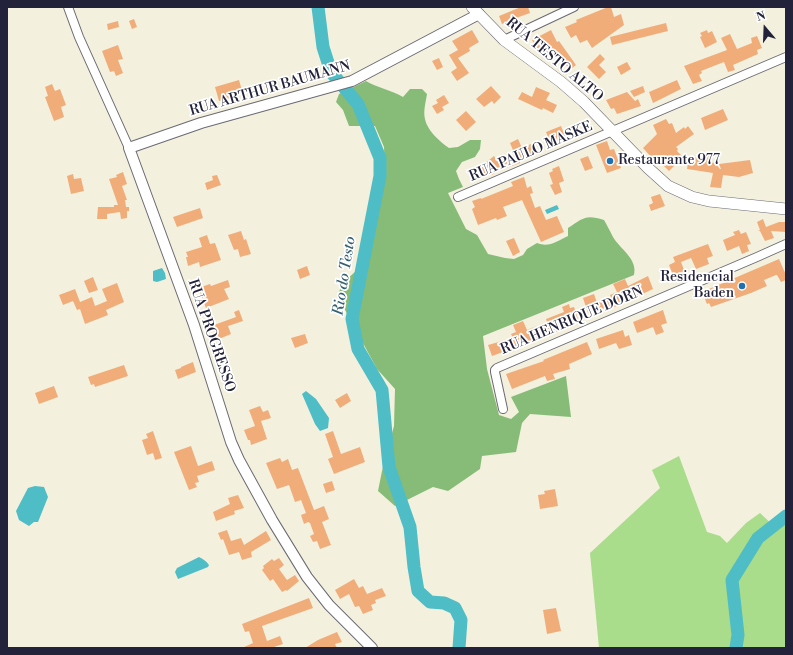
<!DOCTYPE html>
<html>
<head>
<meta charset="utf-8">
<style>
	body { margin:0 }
	#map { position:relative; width:793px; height:655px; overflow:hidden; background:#f3f0de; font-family:"Libre Bodoni",serif }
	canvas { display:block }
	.frame { position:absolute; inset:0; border:8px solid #22223b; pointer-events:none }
	.north { position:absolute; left:745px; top:8px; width:40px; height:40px; -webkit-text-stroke:3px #fff; paint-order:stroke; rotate:341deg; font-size:11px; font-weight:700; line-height:16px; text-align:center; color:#22223b }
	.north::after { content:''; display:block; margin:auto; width:14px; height:18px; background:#22223b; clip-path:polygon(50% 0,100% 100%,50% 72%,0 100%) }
</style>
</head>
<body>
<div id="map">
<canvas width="793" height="655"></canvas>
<div class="frame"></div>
<div class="north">N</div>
</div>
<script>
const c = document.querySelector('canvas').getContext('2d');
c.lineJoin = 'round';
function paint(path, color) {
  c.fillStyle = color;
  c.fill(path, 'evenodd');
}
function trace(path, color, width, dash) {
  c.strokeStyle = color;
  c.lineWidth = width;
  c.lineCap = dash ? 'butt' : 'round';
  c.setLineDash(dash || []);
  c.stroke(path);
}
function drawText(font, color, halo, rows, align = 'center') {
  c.font = font + ' "Libre Bodoni",serif';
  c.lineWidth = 3.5;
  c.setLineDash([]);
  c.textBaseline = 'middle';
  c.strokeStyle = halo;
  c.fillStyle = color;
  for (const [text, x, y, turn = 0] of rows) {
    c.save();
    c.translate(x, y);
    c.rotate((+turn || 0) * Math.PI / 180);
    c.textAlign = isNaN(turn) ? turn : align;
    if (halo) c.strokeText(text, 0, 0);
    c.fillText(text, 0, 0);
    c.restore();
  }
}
paint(new Path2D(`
	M 679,456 L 707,532 L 720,536 L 727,543 L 746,523 L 760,513 L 777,529 L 786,524 L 786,648 L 599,648 L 590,553 L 660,488 L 652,470 Z`), '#a9dc8b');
paint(new Path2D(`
	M 366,81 C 378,88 391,90 403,97 L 410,89 L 422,89 L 427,94 C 426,101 423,111 425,119 C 427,130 440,142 449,148 L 458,147 L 470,140 L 481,140 L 480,149 L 475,157 L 462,162 L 456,171 L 459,179 L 463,187 L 448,193 L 466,229 L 477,235 L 488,254 L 505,258 L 514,259 L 523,255 L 527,249 L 537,243 C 549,248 557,241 568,236 L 568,228 C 583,218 586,214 604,220 C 607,225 610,231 613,237 C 620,249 638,259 634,275 L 483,336 L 487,369 L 499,415 L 511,419 L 519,412 L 511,397 L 566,376 L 571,417 L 530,414 L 522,423 L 516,452 L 482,456 L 480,469 L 448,491 L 433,487 L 395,506 L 378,491 L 382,471 L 394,426 L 395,389 L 377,369 L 337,295 L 345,281 L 369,259 L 385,176 L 384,147 L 375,126 L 349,126 L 343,110 L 336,102 L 339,94 Z`), '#86bc77');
paint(new Path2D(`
	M 557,205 L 559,209 L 547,214 L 545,210 Z
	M 162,268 L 165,273 L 166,279 L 157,282 L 153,281 L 153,271 Z
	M 306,391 L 316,399 L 329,418 L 328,428 L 320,431 L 315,424 L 302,394 Z
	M 35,486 L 44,487 L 48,497 L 38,522 L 34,522 L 29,526 L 19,520 L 16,511 L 28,488 Z
	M 199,557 C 203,559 206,561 209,565 L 208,567 L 178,579 L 175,572 L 177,568 Z`), '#4ebdc5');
trace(new Path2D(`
	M 318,7 L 323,47 L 331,72 L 358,104 L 380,158 L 380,176 L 352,319 L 358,349 L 382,390 L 389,467 L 410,527 L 414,567 L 418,591 L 430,602 L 444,603 L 455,608 L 461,620 L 459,648
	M 736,648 L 738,635 L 732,580 L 758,538 L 786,516`), '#4ebdc5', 13);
paint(new Path2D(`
	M 521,7 L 528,7 L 530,13 L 516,18 L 517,21 L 509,24 L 508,22 L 502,24 L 499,16 Z
	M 608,7 L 611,7 L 614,17 L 621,14 L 624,25 L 592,48 L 587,40 L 580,43 L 576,35 L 571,38 L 565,27 L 577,22 L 576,20 Z
	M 134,19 L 137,27 L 132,29 L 129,21 Z
	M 118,21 L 119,27 L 108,30 L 107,24 Z
	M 666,23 L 668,31 L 612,45 L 610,37 Z
	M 472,30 L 479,42 L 469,48 L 470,51 L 458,58 L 469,73 L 457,81 L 451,72 L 457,68 L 449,55 L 458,50 L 452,41 Z
	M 551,30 L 557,42 L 559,41 L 576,65 L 570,70 L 561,59 L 559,60 L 555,54 L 550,58 L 543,48 L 538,51 L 532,40 Z
	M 707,30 L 708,33 L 712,31 L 717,42 L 705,48 L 700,37 L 702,36 L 700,33 Z
	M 730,34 L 737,49 L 752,43 L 751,38 L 757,36 L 762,48 L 757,50 L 758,54 L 733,65 L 735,70 L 728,72 L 724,62 L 701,71 L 702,73 L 699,75 L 702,81 L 693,84 L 684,66 L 727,50 L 721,38 Z
	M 118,45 L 123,59 L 118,60 L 123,73 L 116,76 L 114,71 L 110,72 L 102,51 Z
	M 600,54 L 605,59 L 599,65 L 606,72 L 599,79 L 587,67 Z
	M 439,58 L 443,67 L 437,70 L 432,61 Z
	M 627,62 L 631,69 L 621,75 L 617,67 Z
	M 239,80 L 243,94 L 219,101 L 215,87 Z
	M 677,80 L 681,89 L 653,103 L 649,92 Z
	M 52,84 L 55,91 L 60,89 L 66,105 L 61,107 L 64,117 L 54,121 L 45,97 L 48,96 L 45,87 Z
	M 491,86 L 501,97 L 494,104 L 492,101 L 484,107 L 476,99 Z
	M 643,86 L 645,92 L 634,97 L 630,91 Z
	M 536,87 L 550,93 L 546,100 L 557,105 L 553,113 L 543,108 L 542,110 L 518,99 L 522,92 L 532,97 Z
	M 627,92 L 635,101 L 638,99 L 641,106 L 617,114 L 614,108 L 611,109 L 606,100 Z
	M 444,95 L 449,103 L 442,107 L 444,110 L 437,114 L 432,106 L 438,103 L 436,100 Z
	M 723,109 L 728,120 L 705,130 L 701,118 Z
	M 466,111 L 476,122 L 466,131 L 456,120 Z
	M 666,119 L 669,124 L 672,123 L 676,133 L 684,127 L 685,129 L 688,126 L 694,134 L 676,147 L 678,149 L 677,151 L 683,157 L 669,171 L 654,156 L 652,158 L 643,148 L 657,134 L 653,125 Z
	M 561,126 L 565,136 L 559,138 L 560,140 L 551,144 L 546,132 Z
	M 518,139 L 522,148 L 531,144 L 535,154 L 519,160 L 520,163 L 506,168 L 505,165 L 492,175 L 491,172 L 486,176 L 480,167 L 494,156 L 498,162 L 515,155 L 510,143 Z
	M 607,141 L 610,150 L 614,149 L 621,168 L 607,173 L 596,145 Z
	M 699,154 L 710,155 L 709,162 L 715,163 L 720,169 L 721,169 L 719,164 L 750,160 L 753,173 L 739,177 L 723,175 L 721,188 L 710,187 L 713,173 L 687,169 L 689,157 L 698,158 Z
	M 588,156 L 593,168 L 585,171 L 580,159 Z
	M 559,166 L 564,181 L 559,183 L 562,192 L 555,195 L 550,185 L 553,184 L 549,173 L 553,171 L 552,169 Z
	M 123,172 L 127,184 L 122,186 L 127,200 L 125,200 L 126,207 L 129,207 L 129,211 L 127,211 L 127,218 L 121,219 L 120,212 L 107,214 L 107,219 L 97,219 L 98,207 L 114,207 L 114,205 L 118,205 L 109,179 L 117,177 L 116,175 Z
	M 73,174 L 74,179 L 81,178 L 84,191 L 71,194 L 67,176 Z
	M 217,175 L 221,185 L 207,190 L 205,183 L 213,180 L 212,176 Z
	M 524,177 L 527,188 L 531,186 L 533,193 L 530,194 L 535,208 L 540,206 L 546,220 L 557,216 L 564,232 L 541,242 L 522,200 L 503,207 L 507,216 L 497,220 L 496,218 L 478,225 L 472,209 L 475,207 L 472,201 L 481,198 L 481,199 L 513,186 L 511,182 Z
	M 660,194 L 665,206 L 651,211 L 649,205 L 653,203 L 651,197 Z
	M 200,208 L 203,218 L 177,227 L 173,217 Z
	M 763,219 L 766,227 L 779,222 L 786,222 L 786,232 L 771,231 L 774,238 L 765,241 L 760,231 L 758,231 L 760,230 L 757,222 Z
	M 739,230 L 741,234 L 746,232 L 751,244 L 747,245 L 749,251 L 742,254 L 739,246 L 727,251 L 723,240 L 735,235 L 733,232 Z
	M 241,231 L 244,240 L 246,239 L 251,254 L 240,257 L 238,249 L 234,250 L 228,235 Z
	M 207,235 L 210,244 L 215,243 L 221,260 L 200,267 L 199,262 L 188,266 L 186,257 L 188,257 L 186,252 L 202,247 L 199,238 Z
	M 514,238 L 520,252 L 513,256 L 506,241 Z
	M 708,244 L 713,256 L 707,258 L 709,264 L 696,269 L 691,258 L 681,262 L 686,275 L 675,280 L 669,265 L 675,262 L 673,257 Z
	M 779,259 L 786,275 L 786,280 L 781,282 L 777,275 L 776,275 L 764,280 L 767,286 L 751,293 L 711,307 L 709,303 L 707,304 L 702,292 Z
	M 307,266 L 310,275 L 300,279 L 297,270 Z
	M 648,276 L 653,289 L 606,311 L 605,308 L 588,313 L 583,298 L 594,294 L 597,303 L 611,298 L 610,295 L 617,292 L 613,284 L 625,279 L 628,286 Z
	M 93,277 L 98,290 L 89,293 L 84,281 Z
	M 228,280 L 230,287 L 224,289 L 229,299 L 206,308 L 198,288 L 210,284 L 211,286 Z
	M 117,283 L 124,302 L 106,310 L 108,315 L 85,324 L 80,309 L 77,310 L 73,301 L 63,305 L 59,295 L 75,289 L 80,302 L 92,297 L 95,306 L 107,301 L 102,289 Z
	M 569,304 L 570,308 L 574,307 L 578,319 L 559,327 L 561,330 L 513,348 L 514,351 L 504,354 L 503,352 L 492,356 L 488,345 L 513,338 L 511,334 L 516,332 L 513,325 L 523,321 L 527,330 L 547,322 L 546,319 L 564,312 L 562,307 Z
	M 239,310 L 243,321 L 228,326 L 231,334 L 219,339 L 214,325 L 236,317 L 234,312 Z
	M 663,310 L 667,323 L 661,325 L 664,332 L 656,335 L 653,327 L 637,333 L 633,322 Z
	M 623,330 L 625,337 L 629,335 L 632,345 L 619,349 L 616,343 L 599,349 L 596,339 Z
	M 305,334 L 308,343 L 295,348 L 291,338 Z
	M 587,342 L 592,354 L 569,364 L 570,369 L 553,374 L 555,379 L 547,381 L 545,376 L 512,389 L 506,374 L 544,361 L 543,360 Z
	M 193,362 L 196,372 L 178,379 L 175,370 L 181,368 L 181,367 Z
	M 124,365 L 128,376 L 95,387 L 94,384 L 91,385 L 88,377 Z
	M 54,386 L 58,397 L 39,404 L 35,393 Z
	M 347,393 L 351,401 L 340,408 L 335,400 Z
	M 260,406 L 263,412 L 268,410 L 271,418 L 261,421 L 267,439 L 251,445 L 250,440 L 248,440 L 244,430 L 255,426 L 249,410 Z
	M 153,431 L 162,458 L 155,460 L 153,453 L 147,455 L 142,440 L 148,438 L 146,434 Z
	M 333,431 L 341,454 L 360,447 L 365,462 L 334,474 L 328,459 L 333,457 L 325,434 Z
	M 191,446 L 198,466 L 212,461 L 215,470 L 197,476 L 199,482 L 195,483 L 197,487 L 189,490 L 174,452 Z
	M 280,458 L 282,462 L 288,459 L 292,470 L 298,468 L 314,510 L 324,506 L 329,519 L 322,522 L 331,545 L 320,549 L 317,541 L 313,542 L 310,536 L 314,534 L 310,523 L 308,522 L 304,524 L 301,515 L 306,513 L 301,500 L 295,502 L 289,485 L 277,489 L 266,463 Z
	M 332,481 L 335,490 L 326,493 L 323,484 Z
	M 555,489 L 558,506 L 540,509 L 538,495 L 545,494 L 544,491 Z
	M 238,495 L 244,508 L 234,511 L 235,514 L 216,521 L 213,512 L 230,504 L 228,498 Z
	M 227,530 L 231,541 L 241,538 L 244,545 L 266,531 L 271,540 L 251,552 L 252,557 L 242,560 L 239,552 L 229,555 L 223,539 L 221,540 L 218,533 Z
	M 279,558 L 284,565 L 279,569 L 287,580 L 295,575 L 299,581 L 287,591 L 286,590 L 282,592 L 273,579 L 270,581 L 262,570 L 264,568 L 263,566 L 272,559 L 274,561 Z
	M 354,579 L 359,588 L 363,586 L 367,594 L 382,588 L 386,596 L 375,600 L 376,603 L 371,605 L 373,610 L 363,614 L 359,606 L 355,607 L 349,594 L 340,599 L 335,590 Z
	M 309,598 L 313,608 L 262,626 L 267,641 L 280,636 L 283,644 L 271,648 L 242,648 L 253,643 L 249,631 L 245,632 L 242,624 Z
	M 556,608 L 561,631 L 547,634 L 543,610 Z
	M 337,632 L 342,642 L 335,644 L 337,648 L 305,648 L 318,640 Z`), '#f0ad7a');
const minor = new Path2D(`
	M 68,7 L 79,37 L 129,148
	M 504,40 L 574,7
	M 458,197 L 786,57
	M 503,409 L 495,372 L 495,370 L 497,368 L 757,257 L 786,244`);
const tertiary = new Path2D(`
	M 372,648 L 329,605 L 307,577 L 272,520 L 239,460 L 231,442 L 194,325 L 129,148 L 201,123 L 352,81 L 479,14`);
const secondary = new Path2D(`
	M 472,7 L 504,40 L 561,82 L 584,102 L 648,168 L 668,186 L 692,197 L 709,201 L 786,209`);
trace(minor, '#6b6a74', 10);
trace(tertiary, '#6b6a74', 12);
trace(secondary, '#6b6a74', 12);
trace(minor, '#fff', 8);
trace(tertiary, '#fff', 10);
trace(secondary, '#fff', 11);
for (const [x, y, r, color] of [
	[610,161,4,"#1f6fb2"],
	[742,286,4,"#1f6fb2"]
]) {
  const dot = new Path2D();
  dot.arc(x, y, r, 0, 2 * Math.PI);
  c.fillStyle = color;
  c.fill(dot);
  trace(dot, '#fff', 1.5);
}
drawText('14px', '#22223b', '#fff', [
	["RUA TESTO ALTO",554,60,40],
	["RUA ARTHUR BAUMANN",270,89,-16],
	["RUA PAULO MASKE",531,152,-23],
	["RUA HENRIQUE DORN",572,321,-23],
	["RUA PROGRESSO",211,336,71]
]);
drawText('14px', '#22223b', '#fff', [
	["Restaurante 977",618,161],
	["Residencial",734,278,"right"],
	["Baden",734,294,"right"]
], 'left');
drawText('italic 15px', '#346072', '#fff', [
	["Rio do Testo",345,276,-81]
]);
</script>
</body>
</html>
